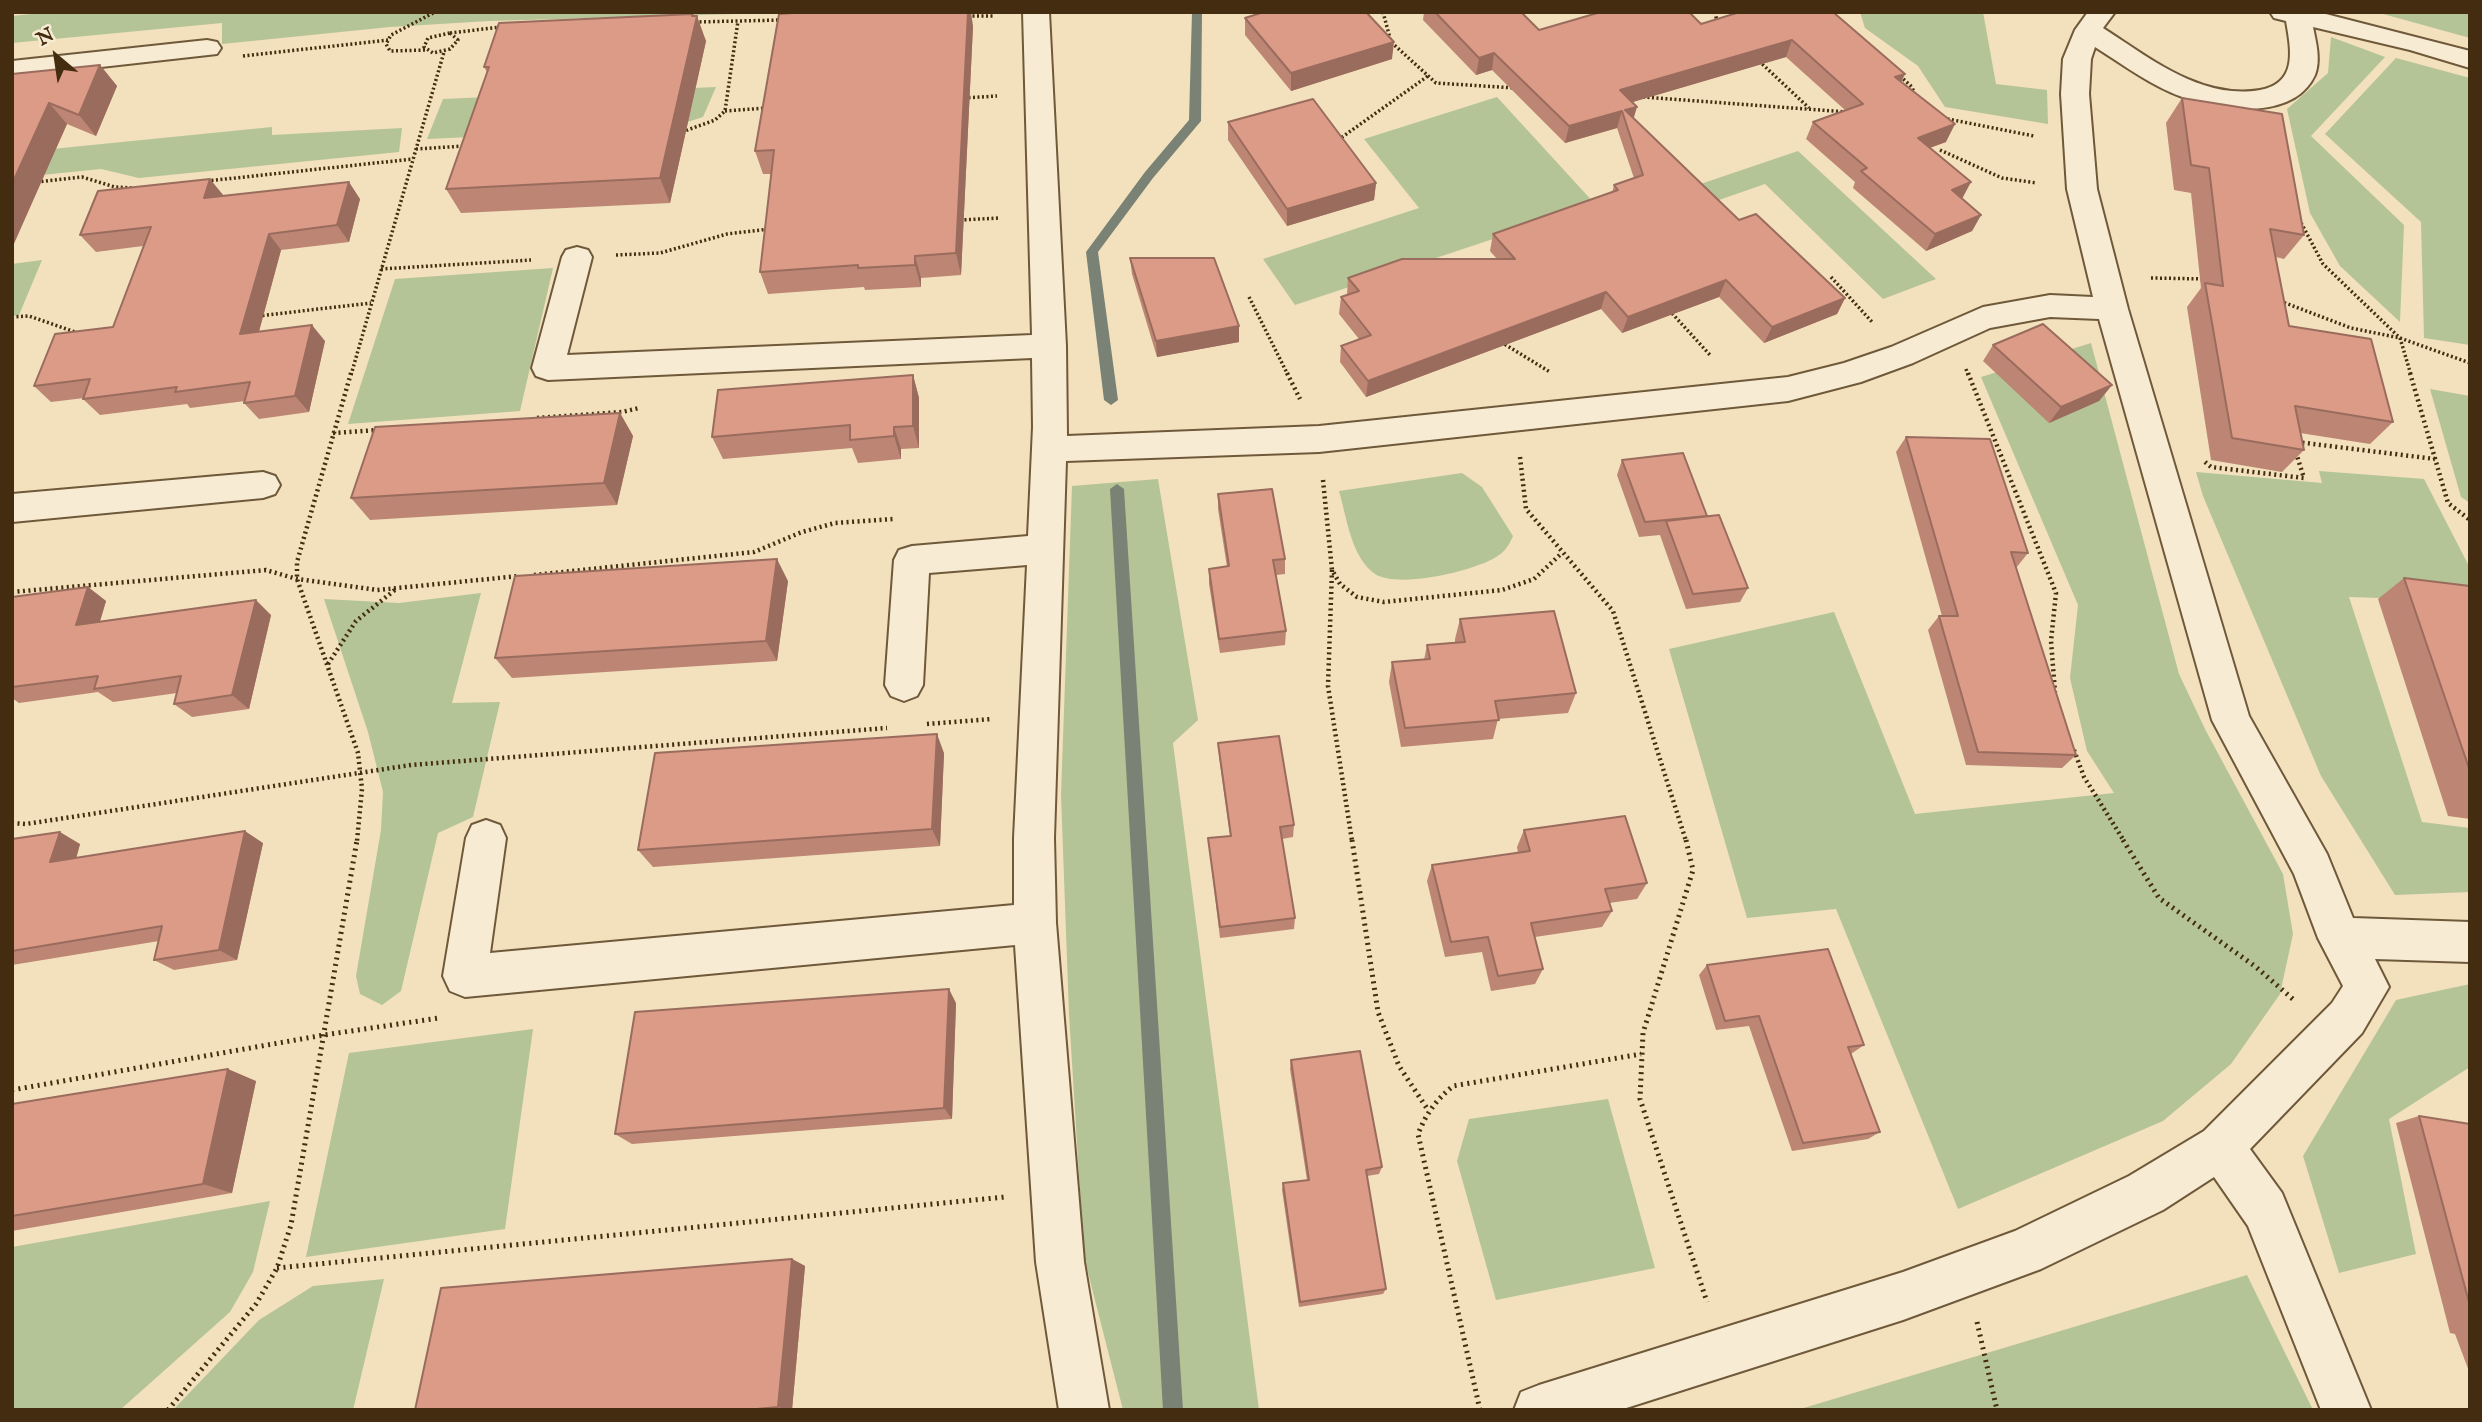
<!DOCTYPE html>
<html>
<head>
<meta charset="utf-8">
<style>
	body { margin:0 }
	#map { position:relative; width:2482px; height:1422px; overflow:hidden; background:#f2e1bc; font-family:"IM FELL English",serif }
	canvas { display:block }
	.frame { position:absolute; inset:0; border:14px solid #432c0f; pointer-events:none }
	.north { position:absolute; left:21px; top:21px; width:70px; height:70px; -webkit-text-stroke:5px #f7ecd3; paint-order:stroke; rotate:331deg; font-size:19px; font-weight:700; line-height:28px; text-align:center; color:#432c0f }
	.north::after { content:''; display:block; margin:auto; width:24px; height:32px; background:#432c0f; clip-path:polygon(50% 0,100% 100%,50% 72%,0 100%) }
</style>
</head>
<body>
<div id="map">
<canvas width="2482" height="1422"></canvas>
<div class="frame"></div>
<div class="north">N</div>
</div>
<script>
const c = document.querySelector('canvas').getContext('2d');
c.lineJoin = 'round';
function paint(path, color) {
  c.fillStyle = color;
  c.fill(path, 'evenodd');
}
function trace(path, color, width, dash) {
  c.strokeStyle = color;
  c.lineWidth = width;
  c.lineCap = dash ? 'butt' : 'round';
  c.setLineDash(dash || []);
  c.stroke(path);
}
paint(new Path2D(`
	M 50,12 L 808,12 L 489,21 L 390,27 L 222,44 L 222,23 L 12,43 L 12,16 Z
	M 1860,12 L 1983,12 L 1996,84 L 2047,90 L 2048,124 L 1945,107 L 1918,66 L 1865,28 Z
	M 2376,12 L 2470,12 L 2470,38 Z
	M 2331,37 L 2385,57 L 2311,136 L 2404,225 L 2400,322 L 2340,266 L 2310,213 L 2287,109 L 2328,73 Z
	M 2396,58 L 2470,78 L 2470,345 L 2424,338 L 2421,222 L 2325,134 Z
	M 716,87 L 703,117 L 669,128 L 427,139 L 443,99 Z
	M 1497,97 L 1606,216 L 1798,151 L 1936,279 L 1883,299 L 1765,184 L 1595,243 L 1568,214 L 1295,305 L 1263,259 L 1419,208 L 1364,139 Z
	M 272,127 L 272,135 L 402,128 L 399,152 L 139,178 L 101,169 L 12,178 L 12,153 Z
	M 42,260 L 19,315 L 12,316 L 12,264 Z
	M 553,268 L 520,411 L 348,424 L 395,279 Z
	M 2091,343 L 2179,674 L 2206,731 L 2283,874 L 2293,934 L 2280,994 L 2231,1064 L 2163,1121 L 1958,1209 L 1836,909 L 1747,918 L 1669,649 L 1834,612 L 1915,814 L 2114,793 L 2087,751 L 2070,678 L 2078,605 L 1981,377 Z
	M 2430,389 L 2470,396 L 2470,503 L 2461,497 Z
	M 2319,471 L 2424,479 L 2470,568 L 2470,601 L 2349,597 L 2422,822 L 2470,828 L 2470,892 L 2395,895 L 2321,776 L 2203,496 L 2196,472 L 2322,483 Z
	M 1462,473 L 1482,487 L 1513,536 C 1509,545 1505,552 1496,557 C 1474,571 1398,589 1375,574 C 1351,557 1347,518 1339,491 Z
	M 1158,479 L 1198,720 L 1173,743 L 1259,1410 L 1123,1410 L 1084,1257 L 1069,1014 L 1061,795 L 1072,486 Z
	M 481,593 L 452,703 L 500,702 L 473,817 L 438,833 L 401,991 L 382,1005 L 360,994 L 356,976 L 381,830 L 383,792 L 368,732 L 324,599 L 399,603 Z
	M 2470,984 L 2470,1067 L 2389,1119 L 2416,1254 L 2339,1273 L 2303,1156 L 2396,1000 Z
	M 533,1029 L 505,1229 L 306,1257 L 349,1053 Z
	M 1608,1099 L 1655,1268 L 1496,1300 L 1457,1161 L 1469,1119 Z
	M 270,1201 L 253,1272 L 230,1312 L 120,1410 L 12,1410 L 12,1247 Z
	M 2247,1275 L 2313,1410 L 1797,1410 Z
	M 384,1279 L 353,1410 L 173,1410 L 259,1320 L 313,1286 Z`), '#b4c496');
paint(new Path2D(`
	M 1192,12 L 1202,12 L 1201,121 L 1153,178 L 1098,252 L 1118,400 L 1111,405 L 1104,400 L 1086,252 L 1145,172 L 1189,120 Z
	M 1117,484 L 1124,489 L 1183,1410 L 1163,1410 L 1110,489 Z`), '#798274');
const street = new Path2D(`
	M 1023,12 L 1049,12 L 1066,346 L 1067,436 L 1319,426 L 1788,377 L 1844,363 L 1891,347 L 1983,307 L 2050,295 L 2093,297 L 2067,189 L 2061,94 L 2063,59 L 2075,30 L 2088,12 L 2115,12 L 2103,28 C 2150,58 2201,100 2260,90 C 2298,83 2291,50 2286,21 L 2274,18 L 2270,12 L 2318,12 L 2470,51 L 2470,68 L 2410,50 L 2313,27 C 2316,42 2321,60 2315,75 C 2295,119 2226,112 2188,99 C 2154,88 2125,66 2095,47 L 2091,59 L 2089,94 L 2097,189 L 2128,309 L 2249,716 L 2327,854 L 2353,918 L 2470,922 L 2470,962 L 2375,959 L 2389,987 L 2362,1033 L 2250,1149 L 2282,1193 L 2371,1410 L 2321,1410 L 2248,1226 L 2214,1177 L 2163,1210 L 2041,1269 L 1903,1320 L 1620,1410 L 1514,1410 L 1521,1392 L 1539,1385 L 1903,1272 L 2015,1231 L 2129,1176 L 2204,1131 L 2332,1003 L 2343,986 L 2318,938 L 2294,874 L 2212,720 L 2099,319 L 2050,317 L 1990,328 L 1913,363 L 1861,382 L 1788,401 L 1319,452 L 1066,461 L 1054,838 L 1056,923 L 1084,1262 L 1109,1410 L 1059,1410 L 1036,1262 L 1015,945 L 465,997 L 450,991 L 443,976 L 466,838 L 472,825 L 486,820 L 500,825 L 506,838 L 490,953 L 1014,905 L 1014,838 L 1027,565 L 929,573 L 923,685 L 917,696 L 904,701 L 891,696 L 885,685 L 894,560 L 899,550 L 912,546 L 1028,536 L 1033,427 L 1032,358 L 548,380 L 536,376 L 532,368 L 562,257 L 566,250 L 577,247 L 588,250 L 592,257 L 567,355 L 1032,335 Z
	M 207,40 L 217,42 L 221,48 L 217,54 L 12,77 L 12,61 Z
	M 263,472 L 275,476 L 280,485 L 275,494 L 263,498 L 12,522 L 12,494 Z`);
trace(street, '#6f593a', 4);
trace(new Path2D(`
	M 1383,12 L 1391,42 L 1436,83 L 1515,88
	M 1715,12 L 1717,22
	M 968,16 L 994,16
	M 695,22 L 781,20
	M 450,33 L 501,27
	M 450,33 L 458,40 L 450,49 L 433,53 L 424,47 L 428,38 Z
	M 425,50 L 390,51 L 386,44 L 391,35 L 435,12
	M 243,56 L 388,40
	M 1759,61 L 1809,108
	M 1900,76 L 1912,87 L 1915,96
	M 1643,97 L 1847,112
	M 964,98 L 997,96
	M 725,111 L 766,108
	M 1943,118 L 2034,136
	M 682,132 L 715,120 L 725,111 L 738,21
	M 1338,140 L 1428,76
	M 416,149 L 464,146
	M 1940,150 L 2002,178 L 2037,183
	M 207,181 L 413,159
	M 37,182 L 82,177 L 115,187 L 132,188
	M 2299,219 L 2323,264 L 2400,338 L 2411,375
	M 960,220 L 1000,218
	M 616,255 L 660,253 L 727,234 L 769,229
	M 381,269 L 531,260
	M 1831,277 L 1873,323
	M 2151,278 L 2205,279
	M 1249,297 L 1288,375
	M 2280,301 L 2351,328 L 2400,338 L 2470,363
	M 1669,310 L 1710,355
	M 258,316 L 371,303
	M 12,317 L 29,316 L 78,333
	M 1501,342 L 1550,372
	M 1966,369 L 1968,375
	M 351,375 L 444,52`), '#432c0f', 3.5, [2, 2.5]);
trace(new Path2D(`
	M 351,373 L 297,562 L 297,579 L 358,753 L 362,789 L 357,841
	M 1287,373 L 1300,399
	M 1968,373 L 2056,593 L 2051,641 L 2055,692
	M 2410,373 L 2448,503 L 2470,520
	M 537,418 L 622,412 L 639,408
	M 333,433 L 378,430
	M 2297,442 L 2435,459
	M 1520,457 L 1526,509 L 1613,611 L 1686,841
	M 2205,462 L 2211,467 L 2304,478 L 2296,453
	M 1323,480 L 1332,570 L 1340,584 L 1357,597 L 1384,602 L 1502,590 L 1534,579 L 1562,553
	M 1332,570 L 1328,686 L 1352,841
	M 534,575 L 754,552 L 802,532 L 835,523 L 894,519
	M 12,592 L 266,570 L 297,579 L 377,590 L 519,576
	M 328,664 L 356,621 L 396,589
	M 927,724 L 992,719
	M 2074,750 L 2084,777 L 2124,841
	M 12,823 L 26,824 L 411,765 L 887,728`), '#432c0f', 4.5, [2, 3.5]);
trace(new Path2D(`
	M 1352,840 L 1378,1012 L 1399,1066 L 1428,1110
	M 1686,840 L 1693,870 L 1643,1033 L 1640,1099 L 1707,1302
	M 2123,840 L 2159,898 L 2256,967 L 2295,1001
	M 12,1090 L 324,1035 L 439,1018
	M 277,1268 L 1005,1197
	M 1977,1322 L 1997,1410
	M 168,1410 L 256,1304 L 277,1268 L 291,1225 L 357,840
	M 1480,1410 L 1418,1134 C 1426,1114 1436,1100 1453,1086 L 1641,1054`), '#432c0f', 5, [2, 4.5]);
paint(street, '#f7ecd3');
paint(new Path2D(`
	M 1424,12 L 1521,12 L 1539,30 L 1701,24 L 1740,12 L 1901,82 L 1946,142 L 1930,148 L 1962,199 L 1981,215 L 1972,231 L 1926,251 L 1853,188 L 1855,182 L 1806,139 L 1813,122 L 1845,110 L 1786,57 L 1632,102 L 1634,119 L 1739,220 L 1845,298 L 1837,314 L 1764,343 L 1719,297 L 1622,333 L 1601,309 L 1366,397 L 1340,362 L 1341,346 L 1359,339 L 1339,314 L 1341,297 L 1347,295 L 1348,278 L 1497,259 L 1490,251 L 1493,234 L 1612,193 L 1614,185 L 1634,178 L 1617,128 L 1565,143 L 1492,70 L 1476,75 L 1423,20 Z
	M 693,14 L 706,41 L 670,203 L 461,213 L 446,189 L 487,72 L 484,67 Z
	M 1245,18 L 1392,59 L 1291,91 L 1245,35 Z
	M 973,26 L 961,275 L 921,278 L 921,287 L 865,290 L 864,287 L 768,294 L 760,272 L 771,174 L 763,174 L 755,151 Z
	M 100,65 L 117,86 L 96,136 L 67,124 L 12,246 L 12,74 Z
	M 2182,98 L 2304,235 L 2284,259 L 2276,257 L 2289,326 L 2393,422 L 2370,444 L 2300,433 L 2304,450 L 2282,472 L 2211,460 L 2187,307 L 2201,288 L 2191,193 L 2174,190 L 2166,123 Z
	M 1228,122 L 1376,183 L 1374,200 L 1287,226 L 1228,140 Z
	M 223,196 L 360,199 L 349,242 L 281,250 L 259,331 L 325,341 L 309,412 L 259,419 L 244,403 L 245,401 L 190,408 L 187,404 L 100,415 L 83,399 L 84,398 L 51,402 L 34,386 L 113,327 L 143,246 L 96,252 L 80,235 Z
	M 1130,258 L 1239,326 L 1239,342 L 1157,357 L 1132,274 Z
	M 1993,345 L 2112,385 L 2099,401 L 2049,423 L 1983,361 Z
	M 913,375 L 919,398 L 919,448 L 901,449 L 901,459 L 858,463 L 852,448 L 723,459 L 712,437 Z
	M 620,413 L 633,436 L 617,505 L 370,520 L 351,498 Z
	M 1906,437 L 2028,553 L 2016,568 L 2076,755 L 2062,768 L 1966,765 L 1928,630 L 1939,616 L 1942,616 L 1896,452 Z
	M 1622,460 L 1707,517 L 1748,588 L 1740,602 L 1686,609 L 1660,535 L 1639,537 L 1617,475 Z
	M 1218,494 L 1285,559 L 1285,574 L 1276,575 L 1286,631 L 1285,645 L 1220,653 L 1209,584 L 1209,569 L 1227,567 L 1218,509 Z
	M 2404,578 L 2470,586 L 2470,819 L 2448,816 L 2378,599 Z
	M 788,581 L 777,661 L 512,678 L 495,658 Z
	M 88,587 L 106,601 L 100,622 L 271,615 L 249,709 L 192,717 L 174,704 L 177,693 L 113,702 L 98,692 L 19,703 L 12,698 L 12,597 Z
	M 1460,619 L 1576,693 L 1568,713 L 1498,719 L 1493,739 L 1401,747 L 1389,682 L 1392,662 L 1424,660 L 1427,645 L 1455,642 L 1455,639 Z
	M 1218,743 L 1294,825 L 1293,837 L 1282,839 L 1295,918 L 1294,929 L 1220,938 L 1208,838 L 1230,836 L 1219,756 Z
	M 944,753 L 940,846 L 653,867 L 638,850 Z
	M 1524,830 L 1647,883 L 1637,899 L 1609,903 L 1612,911 L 1602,927 L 1535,937 L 1543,969 L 1535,984 L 1491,991 L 1482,952 L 1445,957 L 1427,881 L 1432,865 L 1518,853 L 1517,847 Z
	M 12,839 L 80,844 L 76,858 L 263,843 L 237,960 L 174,970 L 154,960 L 159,941 L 12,965 Z
	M 1707,965 L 1864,1045 L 1851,1054 L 1880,1132 L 1868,1139 L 1792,1151 L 1749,1026 L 1716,1030 L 1699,975 Z
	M 956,1003 L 952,1119 L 632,1144 L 615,1134 Z
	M 1291,1060 L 1382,1167 L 1379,1174 L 1367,1176 L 1386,1289 L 1383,1294 L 1299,1307 L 1282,1190 L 1283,1183 L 1307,1180 L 1290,1069 Z
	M 256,1081 L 232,1193 L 12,1231 L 12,1104 Z
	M 2419,1116 L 2470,1124 L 2470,1374 L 2455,1334 L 2450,1333 L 2396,1123 Z
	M 792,1259 L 805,1266 L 792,1410 L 415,1410 Z`), '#bd8573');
paint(new Path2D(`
	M 968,12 L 971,12 L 973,26 L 961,275 L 956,253 Z
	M 693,14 L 696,22 L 697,16 L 706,41 L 670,203 L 660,178 Z
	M 1792,40 L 1786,57 L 1616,107 L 1620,90 Z
	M 1394,42 L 1392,59 L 1291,91 L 1291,73 Z
	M 1494,53 L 1492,70 L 1476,75 L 1479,58 Z
	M 100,65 L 117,86 L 96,136 L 79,115 Z
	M 1905,74 L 1897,91 L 1895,77 Z
	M 49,103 L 67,124 L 13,246 L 12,245 L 12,184 Z
	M 1637,107 L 1632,124 L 1625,110 Z
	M 1622,111 L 1617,128 L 1565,143 L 1569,126 Z
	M 1955,124 L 1946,142 L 1909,155 L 1918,138 Z
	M 210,179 L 224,196 L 204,198 Z
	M 349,182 L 360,199 L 349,242 L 337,225 Z
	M 1971,182 L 1962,199 L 1952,190 Z
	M 1376,183 L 1374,200 L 1287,226 L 1287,209 Z
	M 1981,215 L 1972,231 L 1926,251 L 1935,234 Z
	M 269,234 L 281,250 L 254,350 L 240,334 Z
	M 915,256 L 921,278 L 921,287 L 915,265 Z
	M 1726,280 L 1719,297 L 1622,333 L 1628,317 Z
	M 1606,292 L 1601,309 L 1366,397 L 1368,381 Z
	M 1845,298 L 1837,314 L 1764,343 L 1772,327 Z
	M 312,325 L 325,341 L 309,412 L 295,396 Z
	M 1239,326 L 1239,342 L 1157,357 L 1156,341 Z
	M 913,375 L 919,398 L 919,448 L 913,426 Z
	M 2112,385 L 2099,401 L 2049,423 L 2061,407 Z
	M 620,413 L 633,436 L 617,505 L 604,483 Z
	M 894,427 L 901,449 L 901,459 L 894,436 Z
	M 777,559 L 788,581 L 777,661 L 766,641 Z
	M 88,587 L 106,601 L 94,640 L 76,625 Z
	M 256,600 L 271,615 L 249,709 L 232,695 Z
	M 937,734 L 944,753 L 940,846 L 932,829 Z
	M 245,831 L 263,843 L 237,960 L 219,950 Z
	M 60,832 L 80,844 L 72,874 L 50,862 Z
	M 949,989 L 956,1003 L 952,1119 L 944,1108 Z
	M 228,1069 L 256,1081 L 232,1193 L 203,1184 Z
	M 792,1259 L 805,1266 L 792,1410 L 789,1410 L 778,1407 Z`), '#9a6c5e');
const building = new Path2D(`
	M 807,12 L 968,12 L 956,253 L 915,256 L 915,265 L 858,268 L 858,265 L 760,272 L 774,150 L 755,151 L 779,14 Z
	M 1264,12 L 1366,12 L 1394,42 L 1291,73 L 1245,18 Z
	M 1435,12 L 1521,12 L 1539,30 L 1601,12 L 1689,12 L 1701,24 L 1740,12 L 1833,12 L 1905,74 L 1895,77 L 1955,124 L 1918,138 L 1971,182 L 1952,190 L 1981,215 L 1935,234 L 1861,171 L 1867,168 L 1813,122 L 1863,104 L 1792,40 L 1620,90 L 1637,107 L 1625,110 L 1739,220 L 1756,214 L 1845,298 L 1772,327 L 1726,280 L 1628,317 L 1606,292 L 1368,381 L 1341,346 L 1371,335 L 1341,297 L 1359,291 L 1348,278 L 1402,259 L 1515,259 L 1493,234 L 1618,190 L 1614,185 L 1643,175 L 1622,111 L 1569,126 L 1494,53 L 1479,58 Z
	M 693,14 L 692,16 L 697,16 L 660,178 L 446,189 L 489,67 L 484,67 L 499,23 Z
	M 100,65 L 79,115 L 49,103 L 12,184 L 12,74 Z
	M 2182,98 L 2282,114 L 2304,235 L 2270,229 L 2289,326 L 2371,339 L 2393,422 L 2295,406 L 2304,450 L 2232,438 L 2205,283 L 2223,286 L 2209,168 L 2191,165 Z
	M 1313,99 L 1376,183 L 1287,209 L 1228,122 Z
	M 210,179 L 204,198 L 349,182 L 337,225 L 269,234 L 240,334 L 312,325 L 295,396 L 244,403 L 250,382 L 175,392 L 177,387 L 83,399 L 90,379 L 34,386 L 55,334 L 113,327 L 151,227 L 80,235 L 98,191 Z
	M 1130,258 L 1214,258 L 1239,326 L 1156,341 Z
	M 2043,324 L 2112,385 L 2061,407 L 1993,345 Z
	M 913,375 L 913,426 L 894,427 L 894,436 L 850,440 L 850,425 L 712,437 L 718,390 Z
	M 620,413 L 604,483 L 351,498 L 375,427 Z
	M 1906,437 L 1990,439 L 2028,553 L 2011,552 L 2076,755 L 1978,752 L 1939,616 L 1958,616 Z
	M 1683,453 L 1707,516 L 1645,522 L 1622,460 Z
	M 1272,489 L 1285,559 L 1273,560 L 1286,631 L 1219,639 L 1209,569 L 1229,566 L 1218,494 Z
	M 1719,515 L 1748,588 L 1693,594 L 1666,521 Z
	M 777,559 L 766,641 L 495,658 L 515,576 Z
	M 2404,578 L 2470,586 L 2470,771 Z
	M 88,587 L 76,625 L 256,600 L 232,695 L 174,704 L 181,676 L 94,689 L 98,676 L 12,687 L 12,597 Z
	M 1554,611 L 1576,693 L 1495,701 L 1499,720 L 1405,728 L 1392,662 L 1430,659 L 1427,645 L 1465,642 L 1460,619 Z
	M 937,734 L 932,829 L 638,850 L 655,753 Z
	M 1279,736 L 1294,825 L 1280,827 L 1295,918 L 1220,927 L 1208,838 L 1231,836 L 1218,743 Z
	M 1625,816 L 1647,883 L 1605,889 L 1612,911 L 1531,923 L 1543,969 L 1498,976 L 1488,937 L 1451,942 L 1432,865 L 1530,851 L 1524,830 Z
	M 245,831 L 219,950 L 154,960 L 162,926 L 12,951 L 12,839 L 60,832 L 50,862 Z
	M 1828,949 L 1864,1045 L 1848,1047 L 1880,1132 L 1803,1143 L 1759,1016 L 1725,1021 L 1707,965 Z
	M 949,989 L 944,1108 L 615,1134 L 635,1012 Z
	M 1360,1051 L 1382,1167 L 1366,1170 L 1386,1289 L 1300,1302 L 1283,1183 L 1309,1180 L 1291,1060 Z
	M 228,1069 L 203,1184 L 12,1216 L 12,1104 Z
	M 2419,1116 L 2470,1124 L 2470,1306 Z
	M 792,1259 L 778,1407 L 746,1410 L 415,1410 L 441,1288 Z`);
paint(building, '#dc9b86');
trace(building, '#9a6c5e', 2);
</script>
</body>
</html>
